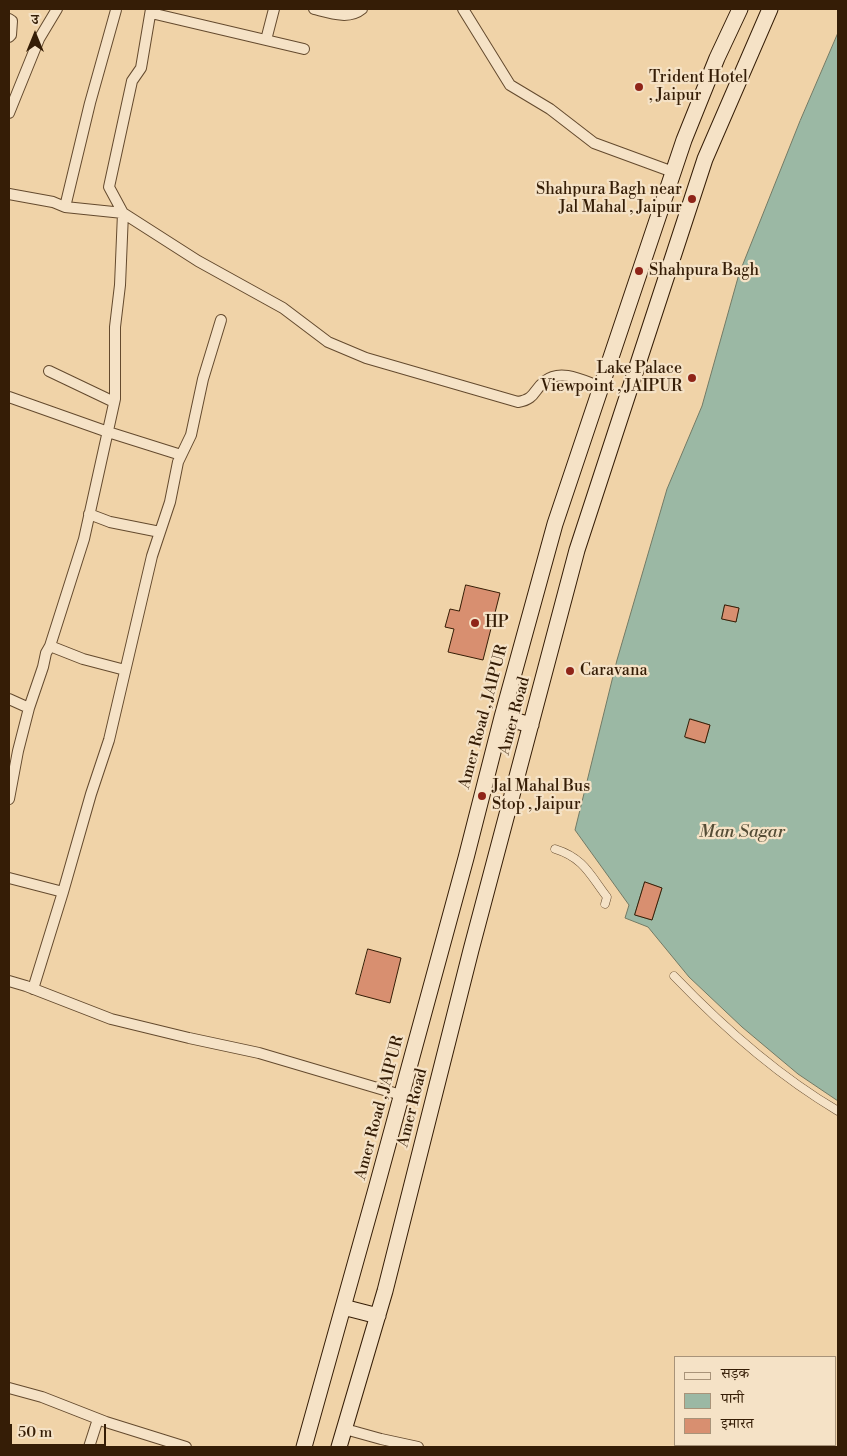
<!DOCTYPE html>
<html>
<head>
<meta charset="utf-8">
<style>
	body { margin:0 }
	#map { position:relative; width:847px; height:1456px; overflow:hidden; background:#f0d3a8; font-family:"Libre Bodoni","Noto Serif Devanagari",serif }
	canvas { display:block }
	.frame { position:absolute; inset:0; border:10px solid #351d06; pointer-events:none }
	.legend { position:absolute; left:674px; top:1356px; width:162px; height:90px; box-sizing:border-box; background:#f5e2c6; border:1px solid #a89379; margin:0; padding:6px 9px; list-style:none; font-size:15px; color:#351d06 }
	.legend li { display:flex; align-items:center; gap:10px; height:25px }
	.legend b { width:25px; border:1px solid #a89379 }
	.north { position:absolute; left:10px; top:10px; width:50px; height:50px; -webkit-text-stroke:4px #f5e2c6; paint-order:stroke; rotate:0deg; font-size:14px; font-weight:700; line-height:20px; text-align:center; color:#351d06 }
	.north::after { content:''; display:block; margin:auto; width:18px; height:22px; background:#351d06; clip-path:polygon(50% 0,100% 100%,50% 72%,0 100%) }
	.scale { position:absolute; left:10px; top:1424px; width:96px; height:22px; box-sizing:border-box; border:2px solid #351d06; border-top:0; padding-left:6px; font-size:15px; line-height:18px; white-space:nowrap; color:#351d06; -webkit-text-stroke:4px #f5e2c6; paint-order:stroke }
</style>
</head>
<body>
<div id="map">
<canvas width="847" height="1456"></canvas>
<div class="frame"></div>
<ul class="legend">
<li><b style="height:6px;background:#f5e2c6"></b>सड़क</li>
<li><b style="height:14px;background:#9bb8a4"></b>पानी</li>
<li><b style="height:14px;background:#d88f70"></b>इमारत</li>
</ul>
<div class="north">उ</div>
<div class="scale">50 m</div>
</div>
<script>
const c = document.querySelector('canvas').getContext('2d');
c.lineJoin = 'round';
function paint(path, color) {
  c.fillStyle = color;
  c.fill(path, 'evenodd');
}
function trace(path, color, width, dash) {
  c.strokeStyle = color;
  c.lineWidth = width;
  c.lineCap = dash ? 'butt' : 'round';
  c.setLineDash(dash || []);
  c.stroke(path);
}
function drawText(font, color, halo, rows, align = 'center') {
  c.font = font + ' "Libre Bodoni",serif';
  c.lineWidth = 4.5;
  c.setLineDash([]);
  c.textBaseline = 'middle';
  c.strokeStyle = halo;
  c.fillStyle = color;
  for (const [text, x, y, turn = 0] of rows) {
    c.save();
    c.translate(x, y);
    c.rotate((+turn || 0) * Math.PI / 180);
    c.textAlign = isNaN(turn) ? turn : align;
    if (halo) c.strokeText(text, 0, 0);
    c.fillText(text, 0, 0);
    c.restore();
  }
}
const water = new Path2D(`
	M 838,33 L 838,1101 L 798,1074 L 742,1027 L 689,977 L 648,927 L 625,918 L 629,905 L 575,830 L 617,660 L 667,489 L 702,406 L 739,274 L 800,121 ZM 725,605 L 739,608 L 736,622 L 722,619 ZM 691,719 L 710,725 L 705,743 L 686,738 ZM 645,882 L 662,888 L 652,920 L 635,915 Z`);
paint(water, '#9bb8a4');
trace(water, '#727a65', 1);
const building = new Path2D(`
	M 466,585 L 500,593 L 483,660 L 448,652 L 454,629 L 445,627 L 450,609 L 459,611 Z
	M 725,605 L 739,608 L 736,622 L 722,619 Z
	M 690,719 L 710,725 L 705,743 L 685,737 Z
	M 645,882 L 662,888 L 652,920 L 635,915 Z
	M 368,949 L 401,958 L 390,1003 L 356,994 Z`);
paint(building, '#d88f70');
trace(building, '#351d06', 1);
const pedestrian = new Path2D(`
	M 555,849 C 584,858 590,875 607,897 L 605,904
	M 674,976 C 723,1027 777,1075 838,1111`);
const minor = new Path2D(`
	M 314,9 C 330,13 349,20 362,9
	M 463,9 L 510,85 L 550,109 L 594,143 L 673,172
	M 151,13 L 304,49
	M 9,19 L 12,21 L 11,35 L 9,37
	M 266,40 L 274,9
	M 9,113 L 39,39 L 57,9
	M 9,194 L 53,202 L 65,207 L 123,213 L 198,261 L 283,308 L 328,342 L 366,358 L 518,402 C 536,399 533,390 545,381 C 561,368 584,381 601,387
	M 65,207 L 90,103 L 116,10
	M 49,371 L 114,402
	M 9,397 L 108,432 L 181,455
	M 89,514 L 110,522 L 160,532
	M 50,646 L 83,659 L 125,670
	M 9,699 L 29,708
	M 9,799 L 18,751 L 29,708 L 43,667 L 46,653 L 50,646 L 84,539 L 115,399 L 115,327 L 120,285 L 123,213 L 109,187 L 132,81 L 141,68 L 151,9
	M 9,878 L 63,892
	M 9,981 L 26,986 L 111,1019 L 189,1038 L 259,1053 L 401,1095
	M 33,989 L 63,892 L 91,794 L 109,740 L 152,556 L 170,502 L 178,462 L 191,435 L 203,379 L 221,320
	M 9,1388 L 42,1397 L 106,1422 L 186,1447
	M 345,1429 L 381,1439 L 418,1447
	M 89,1447 L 98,1419`);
const secondary = new Path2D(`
	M 502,717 L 531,725
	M 343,1307 L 378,1316
	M 304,1447 L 376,1189 L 466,858 L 502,717 L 555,524 L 684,140 L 717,58 L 740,9
	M 339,1447 L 385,1291 L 471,950 L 577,550 L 705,159 L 770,9`);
trace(pedestrian, '#644a2e', 9);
trace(minor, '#644a2e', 12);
trace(secondary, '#351d06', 17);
trace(pedestrian, '#f5e2c6', 8);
trace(minor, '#f5e2c6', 10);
trace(secondary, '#f5e2c6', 15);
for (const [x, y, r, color] of [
	[639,87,5,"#8f2418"],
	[692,199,5,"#8f2418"],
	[639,271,5,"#8f2418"],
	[692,378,5,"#8f2418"],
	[475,623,5,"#8f2418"],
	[570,671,5,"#8f2418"],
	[482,796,5,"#8f2418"]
]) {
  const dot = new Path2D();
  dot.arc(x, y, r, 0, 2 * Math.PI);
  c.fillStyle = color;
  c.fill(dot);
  trace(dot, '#f5e2c6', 2);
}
drawText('16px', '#351d06', '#f5e2c6', [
	["Trident Hotel",649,78],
	[", Jaipur",649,96],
	["Shahpura Bagh near",682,190,"right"],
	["Jal Mahal , Jaipur",682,208,"right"],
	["Shahpura Bagh",649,271],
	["Lake Palace",682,369,"right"],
	["Viewpoint , JAIPUR",682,387,"right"],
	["HP",485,623],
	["Caravana",580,671],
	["Jal Mahal Bus",492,787],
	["Stop , Jaipur",492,805]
], 'left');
drawText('16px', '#351d06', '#f5e2c6', [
	["Amer Road",515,716,-75],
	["Amer Road , JAIPUR",484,717,-75],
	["Amer Road , JAIPUR",380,1108,-75],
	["Amer Road",413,1108,-76]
]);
drawText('italic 18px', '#544c35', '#f5e2c6', [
	["Man Sagar",742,833]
]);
</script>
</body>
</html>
